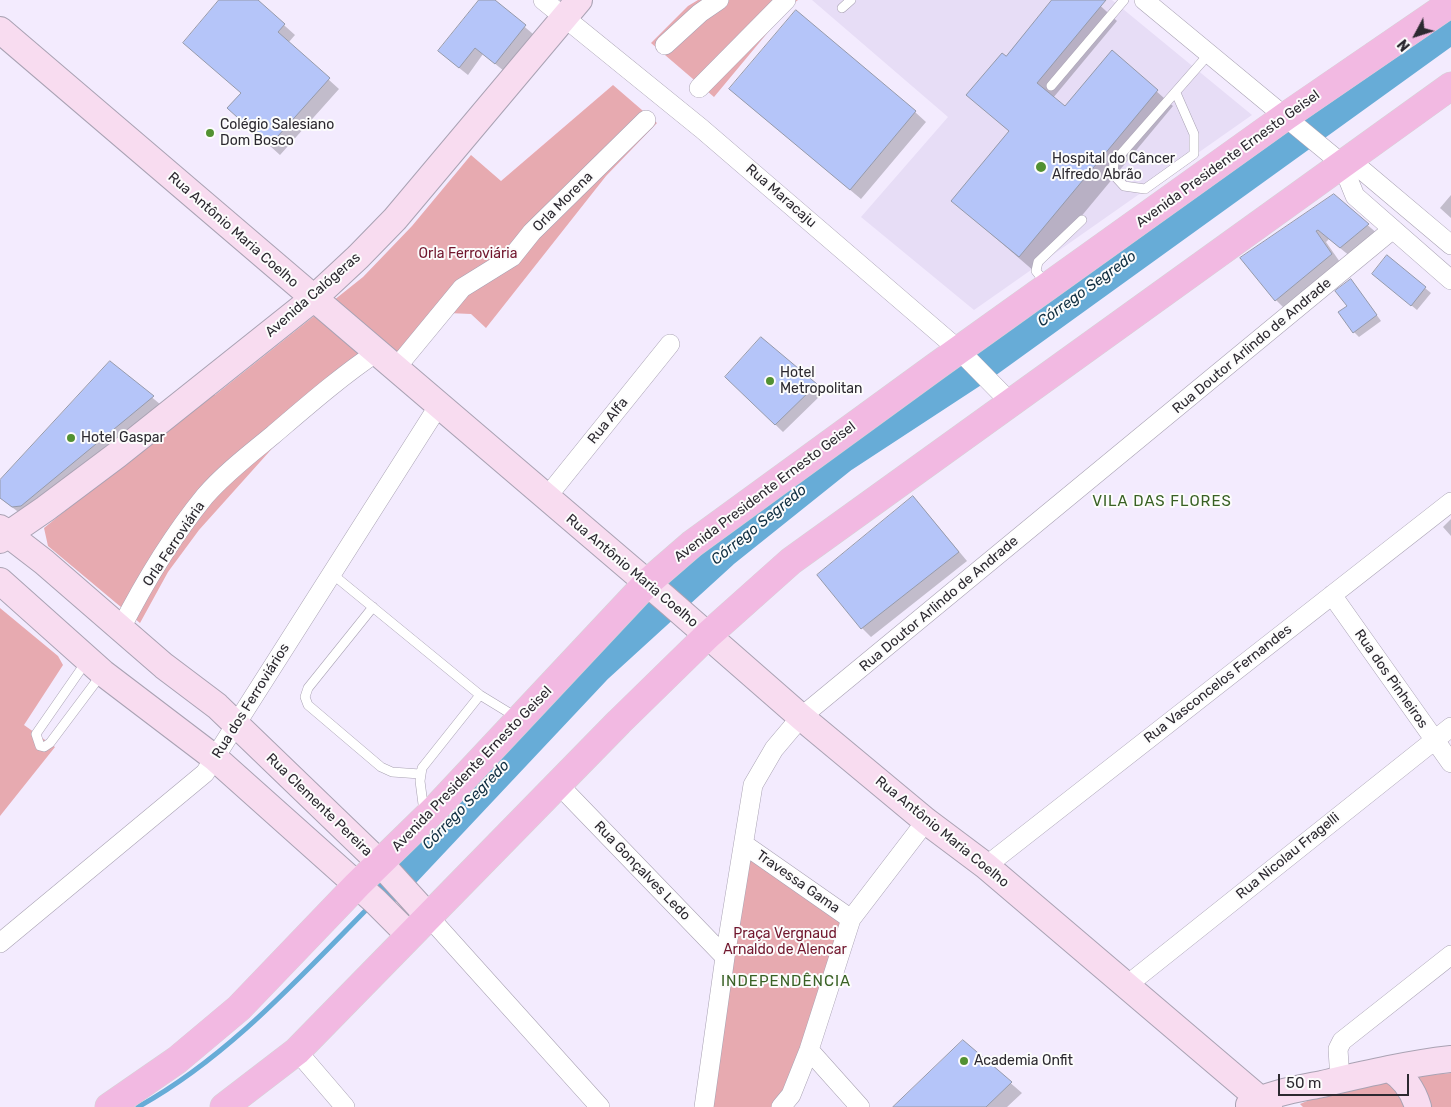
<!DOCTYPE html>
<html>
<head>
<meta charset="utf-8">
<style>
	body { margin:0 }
	#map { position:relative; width:1451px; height:1107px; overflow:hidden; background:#f3ebfe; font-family:Rubik,sans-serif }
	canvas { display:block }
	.north { position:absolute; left:1391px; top:10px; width:50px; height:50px; -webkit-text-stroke:4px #fcfcfc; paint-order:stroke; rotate:230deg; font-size:14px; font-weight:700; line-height:20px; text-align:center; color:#2c2930 }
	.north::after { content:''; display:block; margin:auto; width:18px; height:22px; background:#2c2930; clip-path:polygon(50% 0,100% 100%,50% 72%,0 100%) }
	.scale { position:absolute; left:1278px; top:1074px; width:131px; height:22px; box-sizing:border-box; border:2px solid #2c2930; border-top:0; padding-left:6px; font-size:15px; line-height:18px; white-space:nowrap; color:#2c2930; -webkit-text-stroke:4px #fcfcfc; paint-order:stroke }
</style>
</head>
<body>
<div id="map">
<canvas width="1451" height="1107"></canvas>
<div class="north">N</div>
<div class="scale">50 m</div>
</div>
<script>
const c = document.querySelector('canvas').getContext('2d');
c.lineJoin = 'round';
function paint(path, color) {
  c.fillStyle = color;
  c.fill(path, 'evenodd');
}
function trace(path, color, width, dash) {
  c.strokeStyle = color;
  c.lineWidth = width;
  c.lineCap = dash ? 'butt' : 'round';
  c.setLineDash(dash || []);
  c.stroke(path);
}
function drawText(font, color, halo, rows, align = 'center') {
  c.font = font + ' Rubik,sans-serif';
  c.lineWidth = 4;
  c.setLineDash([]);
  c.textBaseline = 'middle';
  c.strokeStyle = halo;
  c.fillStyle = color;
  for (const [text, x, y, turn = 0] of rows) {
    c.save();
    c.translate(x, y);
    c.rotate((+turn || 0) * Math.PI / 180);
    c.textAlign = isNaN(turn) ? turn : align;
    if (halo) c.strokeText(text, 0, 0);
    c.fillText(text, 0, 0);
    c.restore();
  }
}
paint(new Path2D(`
	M 812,0 L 1112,0 L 1252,115 L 974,310 L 861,217 L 948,117 Z`), '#e7ddf6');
paint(new Path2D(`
	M 698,0 L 798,0 L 789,7 L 714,97 L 651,43 L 688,6 Z
	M 613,85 L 657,123 L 606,176 L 486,328 L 471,314 L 448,313 L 420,346 L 352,374 L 286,433 L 199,530 L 168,572 L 140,623 L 48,546 L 44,528 L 209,394 L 215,395 L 363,277 L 412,226 L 471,155 L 501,181 Z
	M 0,608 L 58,656 L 63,665 L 24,725 L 55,747 L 0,816 Z
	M 745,845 L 851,919 L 781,1107 L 704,1107 Z
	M 1451,1073 L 1451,1107 L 1303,1107 L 1300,1104 C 1340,1086 1407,1077 1451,1073 Z`), '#e7aab0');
paint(new Path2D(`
	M 221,0 L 256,0 L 295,35 L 288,43 L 339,89 L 280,155 L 239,118 L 242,93 Z
	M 481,0 L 493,0 L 533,34 L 504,71 L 483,54 L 468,75 L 448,59 Z
	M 1054,0 L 1094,0 L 1117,21 L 1053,98 L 1066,108 L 1112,52 L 1173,106 L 1035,272 L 953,201 L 1010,132 L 968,95 L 1006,58 Z
	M 741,99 L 915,112 L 926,122 L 861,199 Z
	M 1451,195 L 1451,218 L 1440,208 Z
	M 1334,196 L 1379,235 L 1351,257 L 1329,239 L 1326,242 L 1342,265 L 1286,310 L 1276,300 Z
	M 1387,257 L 1431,293 L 1417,310 L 1379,279 Z
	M 1356,286 L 1381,321 L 1359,337 L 1354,332 L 1348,306 Z
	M 762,338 L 823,393 L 783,432 L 726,377 Z
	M 110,362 L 161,405 L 21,514 L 0,498 L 0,482 Z
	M 922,507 L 967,561 L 871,637 L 862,628 Z
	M 1451,519 L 1451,536 L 1443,527 Z
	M 963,1042 L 1022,1093 L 1007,1107 L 901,1107 Z`), '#0003');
trace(new Path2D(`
	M 138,1107 C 227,1058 298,979 369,907`), '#67acd7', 5);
trace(new Path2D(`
	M 391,887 L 598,667 L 723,553 L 843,457 L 985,364 L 1451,28`), '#67acd7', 31);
const building = new Path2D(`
	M 219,0 L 258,0 L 285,24 L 278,32 L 330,78 L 269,146 L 227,108 L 241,93 L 183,43 Z
	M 479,0 L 495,0 L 526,25 L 495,64 L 475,48 L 459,68 L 438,51 Z
	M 1052,0 L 1106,0 L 1037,83 L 1065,106 L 1112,50 L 1158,90 L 1019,257 L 951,201 L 1009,131 L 966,95 L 1002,53 L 1006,56 Z
	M 796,10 L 916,111 L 850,190 L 729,89 Z
	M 1334,194 L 1369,224 L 1340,248 L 1318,230 L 1316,231 L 1332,254 L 1275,301 L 1240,258 Z
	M 1387,255 L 1426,287 L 1411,306 L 1372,274 Z
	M 1351,279 L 1377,315 L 1353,333 L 1338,312 L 1347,306 L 1335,291 Z
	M 761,337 L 817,384 L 775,425 L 725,377 Z
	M 110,361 L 154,396 L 21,506 L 12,507 L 0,498 L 0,480 Z
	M 913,496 L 959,552 L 861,629 L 817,575 Z
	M 963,1040 L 1012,1082 L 986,1107 L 893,1107 Z`);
paint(building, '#b5c5f9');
trace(building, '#959aab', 1);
const lane = new Path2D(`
	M 842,8 L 851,0
	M 1051,86 L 1124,0
	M 1176,93 L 1194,134 L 1194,154 L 1145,189 L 1124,186 L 1113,174 L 1114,162 L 1208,55
	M 1047,285 L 1036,271 L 1038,262 L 1082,220
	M 331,573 L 480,695 L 516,717
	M 373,607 L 308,688 L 305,697 L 308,705 L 381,767 L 392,772 L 420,774
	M 86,662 L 36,734 L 40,746 L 44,747 L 50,743 L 101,675
	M 424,812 L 420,781 L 422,768 L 480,695`);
const street = new Path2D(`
	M 543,0 L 702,129 L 959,350 L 1010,402
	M 1144,0 L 1335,158 L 1342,164 L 1355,196 L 1451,280
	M 665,45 L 700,13 L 719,0
	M 699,88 L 786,0
	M 1342,164 L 1362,170 L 1451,245
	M 396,368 L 462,288 L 512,257 L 532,232 L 646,120
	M 546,498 L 670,344
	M 1332,595 L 1451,763
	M 120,630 C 143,585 173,535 205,496 C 225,473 250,454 273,435 C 307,406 340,377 377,352
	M 559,785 L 725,957
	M 745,845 L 851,919
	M 986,866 L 1451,502
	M 429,917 L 600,1107
	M 0,943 L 205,773 L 439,405
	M 1126,986 L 1451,727
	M 809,1050 L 860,1107
	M 297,1051 L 345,1107
	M 1340,1080 L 1338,1049 L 1342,1041 L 1451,955
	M 704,1107 L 725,957 L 753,785 L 774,749 L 801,717 L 1393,229
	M 781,1107 L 791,1095 L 809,1050 L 851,919 L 926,821`);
const secondary = new Path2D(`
	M 0,30 L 666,599 L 801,717 L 926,821 L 986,866 L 1269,1107
	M 0,528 L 44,562 L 164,666 L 217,706 L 380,863 L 429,917
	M 0,540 L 45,509 L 117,455 L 314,298 L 358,257 L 395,219 L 579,0
	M 0,581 L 103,673 L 216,759 L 375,901 L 409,935
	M 1390,1069 C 1405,1078 1413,1090 1418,1107
	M 1249,1105 C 1270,1093 1298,1089 1322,1084 C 1365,1074 1407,1064 1451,1059`);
const primary = new Path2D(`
	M 109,1107 L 177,1060 L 239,1008 L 357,885 L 437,807 L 647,583 L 692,544 L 935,367 L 1286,116 L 1451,3
	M 224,1107 L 297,1051 L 619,722 L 708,635 L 791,561 L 1451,86`);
trace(lane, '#a9a2b3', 10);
trace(street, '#a9a2b3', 20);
trace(secondary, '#a9a2b3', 28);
trace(primary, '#d5d4d6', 29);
trace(lane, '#fff', 9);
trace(street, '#fff', 19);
trace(secondary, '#f8dcf0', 26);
trace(primary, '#f2b9e2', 28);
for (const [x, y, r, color] of [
	[210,133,5,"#529132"],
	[1041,167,6,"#529132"],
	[770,381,5,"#529132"],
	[71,438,5,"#529132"],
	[964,1061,5,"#529132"]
]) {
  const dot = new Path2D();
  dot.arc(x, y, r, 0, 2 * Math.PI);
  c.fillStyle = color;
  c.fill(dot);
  trace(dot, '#fcfcfc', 2);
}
drawText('14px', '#2c2930', '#fcfcfc', [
	["Colégio Salesiano",220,125],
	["Dom Bosco",220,141],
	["Hospital do Câncer",1052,159],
	["Alfredo Abrão",1052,175],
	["Hotel",780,373],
	["Metropolitan",780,389],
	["Hotel Gaspar",81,438],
	["Academia Onfit",974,1061]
], 'left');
drawText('14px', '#2c2930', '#fcfcfc', [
	["Avenida Presidente Ernesto Geisel",1228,159,-36],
	["Rua Maracaju",781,196,41],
	["Orla Morena",563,202,-45],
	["Rua Antônio Maria Coelho",233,230,41],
	["Avenida Calógeras",313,295,-41],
	["Rua Doutor Arlindo de Andrade",1252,346,-40],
	["Rua Alfa",608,421,-51],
	["Avenida Presidente Ernesto Geisel",765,492,-37],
	["Orla Ferroviária",174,544,-56],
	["Rua Antônio Maria Coelho",632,571,40],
	["Rua Doutor Arlindo de Andrade",939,604,-40],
	["Rua dos Pinheiros",1391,679,55],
	["Rua Vasconcelos Fernandes",1218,684,-38],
	["Rua dos Ferroviários",251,701,-58],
	["Avenida Presidente Ernesto Geisel",472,769,-46],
	["Rua Clemente Pereira",319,805,44],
	["Rua Antônio Maria Coelho",942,832,39],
	["Rua Nicolau Fragelli",1288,856,-39],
	["Rua Gonçalves Ledo",642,871,46],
	["Travessa Gama",798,882,35]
]);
drawText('14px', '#71162d', '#fcfcfc', [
	["Orla Ferroviária",468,254],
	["Praça Vergnaud",785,934],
	["Arnaldo de Alencar",785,950]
]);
drawText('italic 15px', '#102f42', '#fcfcfc', [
	["Córrego Segredo",1087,289,-36],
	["Córrego Segredo",759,525,-39],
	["Córrego Segredo",466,805,-46]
]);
c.letterSpacing = '1px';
drawText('15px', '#396125', '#fcfcfc', [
	["VILA DAS FLORES",1162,502],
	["INDEPENDÊNCIA",786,982]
]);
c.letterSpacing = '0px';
</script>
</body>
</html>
